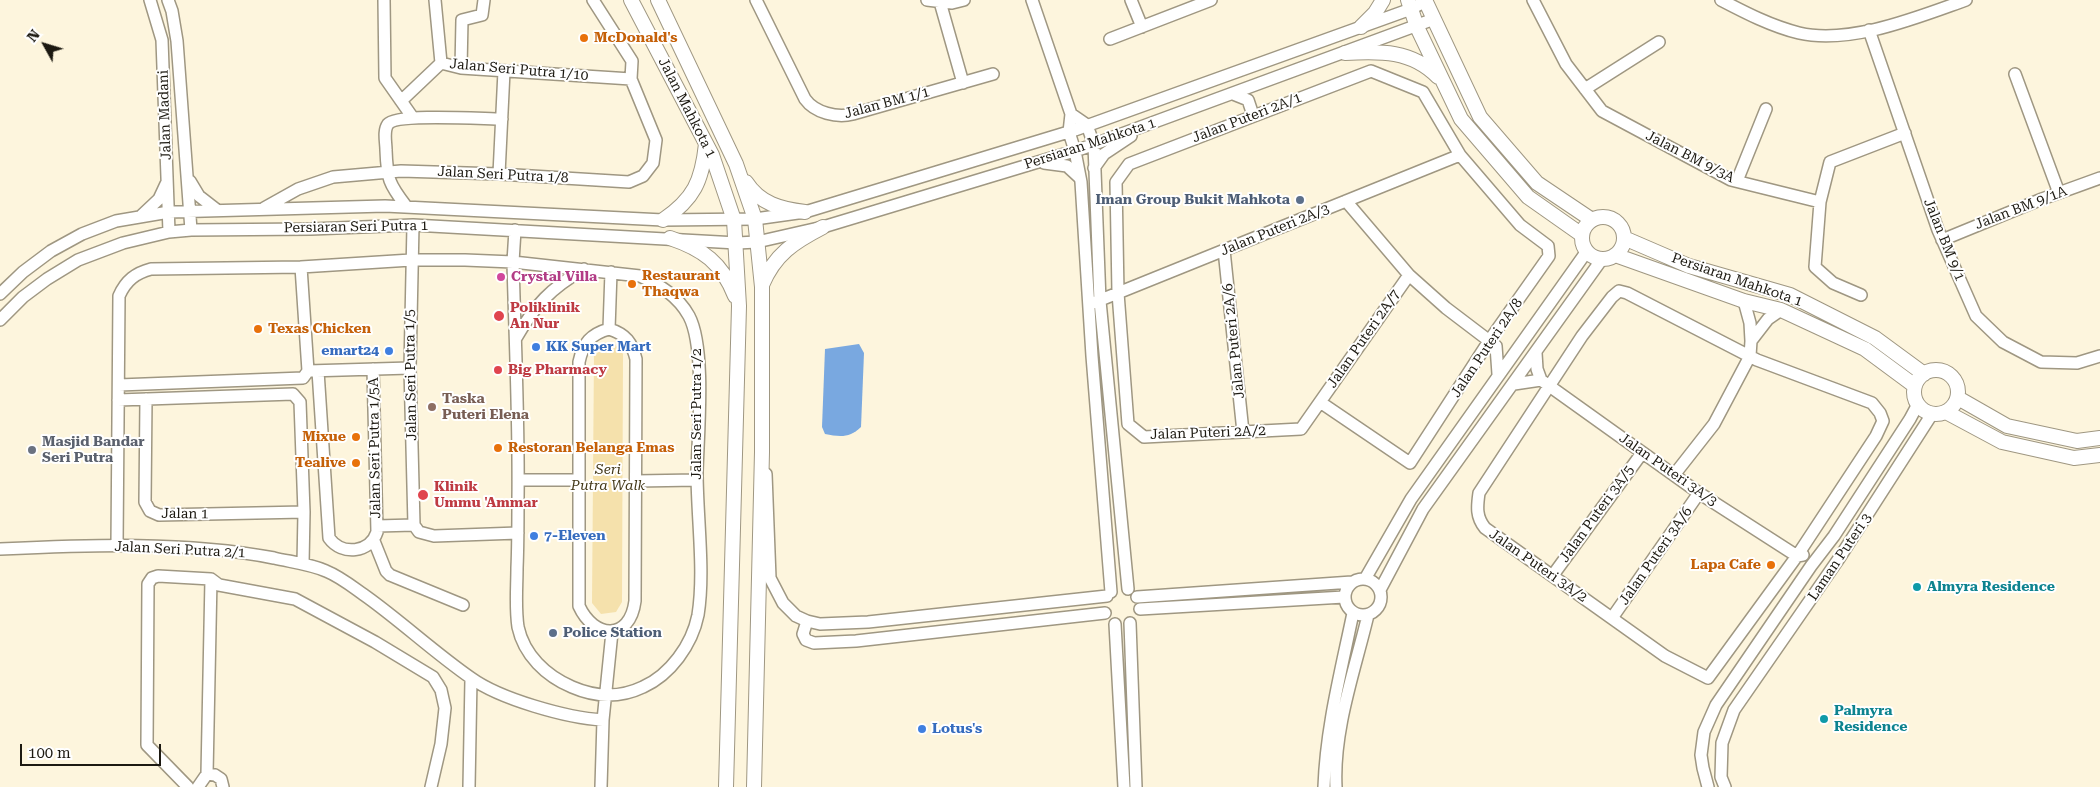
<!DOCTYPE html>
<html>
<head>
<meta charset="utf-8">
<style>
	body { margin:0 }
	#map { position:relative; width:2100px; height:787px; overflow:hidden; background:#fdf5dd; font-family:"Roboto Serif",serif }
	canvas { display:block }
	.north { position:absolute; left:20px; top:20px; width:50px; height:50px; -webkit-text-stroke:4px #fff; paint-order:stroke; rotate:309deg; font-size:14px; font-weight:700; line-height:20px; text-align:center; color:#1c1911 }
	.north::after { content:''; display:block; margin:auto; width:18px; height:22px; background:#1c1911; clip-path:polygon(50% 0,100% 100%,50% 72%,0 100%) }
	.scale { position:absolute; left:20px; top:744px; width:141px; height:22px; box-sizing:border-box; border:2px solid #1c1911; border-top:0; padding-left:6px; font-size:15px; line-height:18px; white-space:nowrap; color:#1c1911; -webkit-text-stroke:4px #fff; paint-order:stroke }
</style>
</head>
<body>
<div id="map">
<canvas width="2100" height="787"></canvas>
<div class="north">N</div>
<div class="scale">100 m</div>
</div>
<script>
const c = document.querySelector('canvas').getContext('2d');
c.lineJoin = 'round';
function paint(path, color) {
  c.fillStyle = color;
  c.fill(path, 'evenodd');
}
function trace(path, color, width, dash) {
  c.strokeStyle = color;
  c.lineWidth = width;
  c.lineCap = dash ? 'butt' : 'round';
  c.setLineDash(dash || []);
  c.stroke(path);
}
function drawText(font, color, halo, rows, align = 'center') {
  c.font = font + ' "Roboto Serif",serif';
  c.lineWidth = 4;
  c.setLineDash([]);
  c.textBaseline = 'middle';
  c.strokeStyle = halo;
  c.fillStyle = color;
  for (const [text, x, y, turn = 0] of rows) {
    c.save();
    c.translate(x, y);
    c.rotate((+turn || 0) * Math.PI / 180);
    c.textAlign = isNaN(turn) ? turn : align;
    if (halo) c.strokeText(text, 0, 0);
    c.fillText(text, 0, 0);
    c.restore();
  }
}
paint(new Path2D(`
	M 603,342 L 614,343 L 623,354 L 622,602 L 616,612 L 601,614 L 592,603 L 594,352 Z`), '#f5e1ac');
paint(new Path2D(`
	M 859,344 L 864,353 L 861,427 C 850,438 840,437 825,434 L 822,427 L 825,349 Z`), '#79a8e0');
const minor = new Path2D(`
	M 150,0 L 162,40 L 169,232
	M 168,0 L 172,11 L 177,41 L 191,230
	M 384,0 L 385,78 L 413,118
	M 435,0 L 441,63 L 461,68 L 631,79
	M 756,0 L 805,99 C 815,113 837,118 853,114 L 993,74
	M 927,0 L 952,3 L 964,0
	M 1032,0 L 1071,114 L 1069,132 L 1075,151 L 1081,182 L 1092,356 L 1111,592
	M 1131,0 L 1142,27
	M 1533,0 L 1566,64 L 1602,111 L 1731,180 L 1820,202
	M 1721,0 C 1746,13 1771,26 1799,33 C 1850,45 1918,17 1966,0
	M 940,2 L 963,83
	M 1869,30 L 1938,230 L 1976,316 L 2003,342 L 2041,362 L 2077,363 L 2100,356
	M 1110,39 L 1211,0
	M 461,68 L 462,20 L 482,15 L 484,0
	M 2015,74 L 2059,193
	M 1585,89 L 1659,42
	M 1233,94 L 1248,100 L 1253,115
	M 401,101 L 441,63
	M 1071,114 L 1087,125 L 1094,145 L 1100,301 L 1128,589
	M 1044,163 L 1067,166 L 1080,178
	M 1094,168 L 1104,154 L 1131,136
	M 499,174 L 504,71
	M 190,181 L 199,196 L 217,210
	M 1737,181 L 1766,109
	M 1346,201 L 1409,275 L 1446,308 L 1496,346 L 1498,374
	M 406,206 C 389,184 387,179 386,150 C 386,142 383,131 388,124 C 397,113 484,119 502,119
	M 264,208 L 298,189 L 333,177 L 401,171 L 499,174 L 629,182 L 643,176 L 653,163 L 656,140 L 631,79 L 632,61 L 593,0
	M 142,215 L 159,199 L 166,184
	M 413,225 L 410,368 L 414,525
	M 1942,240 L 2042,199 L 2100,178
	M 1224,250 L 1243,432
	M 301,267 L 308,371 L 410,368
	M 1619,291 L 1627,293 L 1757,360 L 1872,403 L 1880,413 L 1883,421 L 1876,436 L 1797,556 L 1708,678 L 1665,656 L 1485,528 C 1476,517 1477,507 1479,493 L 1582,336 L 1612,297 Z
	M 0,294 L 23,272 L 51,251 L 82,234 L 116,221 L 169,212 L 385,206 L 663,220 L 755,219 L 805,212 L 1075,130 L 1411,9 L 1426,1
	M 1861,295 L 1833,283 L 1815,267 L 1820,202 L 1830,162 L 1905,133
	M 1093,303 L 1460,155
	M 0,320 L 23,297 L 47,279 L 78,260 L 123,243 L 169,232 L 191,230 L 311,229 L 413,225 L 737,243 L 757,242 L 823,227 L 1081,149 L 1434,19
	M 609,329 C 626,334 632,343 636,359 L 635,601 C 630,641 594,639 579,606 L 579,362 C 583,343 591,334 609,329 Z
	M 609,329 L 611,272
	M 516,338 C 535,305 551,288 584,269
	M 1751,341 L 1768,319 L 1781,310
	M 1536,353 L 1537,369 L 1541,380
	M 318,371 L 329,538 C 342,556 370,553 377,532 L 373,369
	M 1514,384 L 1541,380 L 1699,493 L 1797,556 L 1803,555
	M 119,385 L 303,378 L 308,371
	M 146,399 L 145,502 L 150,511 L 159,515 L 304,512
	M 118,400 L 293,394 L 300,402 L 304,512 L 303,564
	M 1320,402 L 1410,463 L 1489,341 L 1549,256 L 1548,246 L 1520,225 L 1460,155 L 1423,92 L 1371,71 L 1129,164 L 1116,182 L 1118,293 L 1128,424 L 1144,437 L 1301,429 L 1409,275
	M 766,474 L 770,578 L 783,603 L 796,616 L 807,621 L 820,624 L 868,622 L 1107,596
	M 1674,475 L 1714,424 L 1750,356 L 1751,341 L 1750,323 L 1744,301
	M 518,480 L 578,480
	M 636,481 L 697,480
	M 414,525 L 419,532 L 434,536 L 518,533
	M 377,526 L 414,525
	M 374,541 L 386,571 L 390,575 L 463,605
	M 117,545 L 119,296 C 126,280 136,273 151,269 L 301,267 L 411,260 L 465,260 L 513,262 L 640,276 C 660,285 678,296 689,316 C 706,348 698,434 697,472 C 697,517 705,572 698,615 C 692,645 670,675 643,687 C 620,698 595,697 572,687 C 546,676 524,655 518,627 C 515,607 517,587 517,568 C 518,545 518,522 518,499 C 519,420 515,341 513,262 L 515,230
	M 0,549 C 91,545 185,541 274,558 C 291,562 310,564 326,571 C 341,577 354,588 367,597 C 403,623 435,653 471,678 C 500,699 567,718 603,720
	M 1553,575 L 1642,453
	M1345 597a18 18 0 1 1 36 0a18 18 0 1 1-36 0Z
	M 1365,579 L 1411,499 L 1587,251
	M 1380,590 L 1423,509 L 1602,259
	M 1137,597 L 1352,582
	M 1140,609 L 1344,597
	M 1612,618 L 1699,493
	M 807,621 L 803,634 L 806,640 L 814,643 L 856,641 L 1105,613
	M 1130,623 L 1136,787
	M 1115,624 L 1124,787
	M 207,774 L 215,775 L 221,779 L 223,787
	M 188,787 L 147,745 L 148,584 L 152,578 L 158,576 L 211,579 L 219,585 L 295,599 L 375,642 L 433,677 L 441,690 L 445,708 L 441,744 L 431,787
	M 198,787 L 207,774 L 211,579
	M 469,787 L 471,679
	M 601,787 L 603,720 L 612,632
	M 1324,787 C 1326,728 1341,671 1353,613
	M 1336,787 C 1333,730 1355,670 1368,615
	M 1708,787 L 1703,768 L 1701,755 L 1704,732 L 1716,705 L 1811,566 L 1834,536 L 1910,419 L 1918,404
	M 1725,787 L 1721,777 L 1722,743 L 1734,710 L 1840,557 L 1932,414`);
const major = new Path2D(`
	M 631,0 L 712,155 L 734,220 L 739,306 L 726,787
	M 658,0 L 736,164 L 755,219 L 762,287 L 762,452 L 754,787
	M 1408,0 L 1417,27 L 1461,119 L 1528,197 L 1582,235
	M 1425,0 L 1480,117 L 1537,183 L 1592,220
	M 1361,27 L 1375,13 L 1383,0
	M 1345,53 C 1380,51 1412,50 1438,77
	M 746,182 C 760,204 781,209 805,212
	M1582 238a21 21 0 1 1 42 0a21 21 0 1 1-42 0Z
	M 663,220 C 694,199 702,181 706,144
	M 670,238 C 703,249 722,263 735,296
	M 1624,238 L 1689,266 L 1790,295 L 1875,338 L 1924,374
	M 1615,255 L 1744,301 L 1781,310 L 1865,349 L 1915,386
	M 762,285 C 775,254 794,242 823,227
	M1914 392a22 22 0 1 1 44 0a22 22 0 1 1-44 0Z
	M 1958,398 L 2007,426 L 2077,441 L 2100,438
	M 1946,412 L 2002,442 L 2074,458 L 2100,455`);
trace(minor, '#9f9782', 14);
trace(major, '#9f9782', 16);
trace(minor, '#fff', 11);
trace(major, '#fff', 14);
for (const [x, y, r, color] of [
	[584,38,5,"#e8710a"],
	[1300,200,5,"#5c6f8a"],
	[501,277,5,"#d1479c"],
	[632,284,5,"#e8710a"],
	[499,316,6,"#e0444e"],
	[258,329,5,"#e8710a"],
	[536,347,5,"#3f7fe0"],
	[389,351,5,"#3f7fe0"],
	[498,370,5,"#e0444e"],
	[432,407,5,"#8d6e63"],
	[356,437,5,"#e8710a"],
	[498,448,5,"#e8710a"],
	[32,450,5,"#6b7280"],
	[356,463,5,"#e8710a"],
	[423,495,6,"#e0444e"],
	[534,536,5,"#3f7fe0"],
	[1771,565,5,"#e8710a"],
	[1917,587,5,"#0f9aa8"],
	[553,633,5,"#5c6f8a"],
	[1824,719,5,"#0f9aa8"],
	[922,729,5,"#3f7fe0"]
]) {
  const dot = new Path2D();
  dot.arc(x, y, r, 0, 2 * Math.PI);
  c.fillStyle = color;
  c.fill(dot);
  trace(dot, '#fff', 2);
}
drawText('bold 14px', '#c56008', '#fff', [
	["McDonald's",594,38],
	["Restaurant",642,276],
	["Thaqwa",642,292],
	["Texas Chicken",268,329],
	["Mixue",346,437,"right"],
	["Restoran Belanga Emas",508,448],
	["Tealive",346,463,"right"],
	["Lapa Cafe",1761,565,"right"]
], 'left');
drawText('14px', '#1c1911', '#fff', [
	["Jalan Seri Putra 1/10",519,70,5],
	["Jalan BM 1/1",887,103,-15],
	["Jalan Mahkota 1",687,108,63],
	["Jalan Madani",165,115,-92],
	["Jalan Puteri 2A/1",1247,118,-21],
	["Persiaran Mahkota 1",1090,144,-18],
	["Jalan BM 9/3A",1690,157,27],
	["Jalan Seri Putra 1/8",503,175,3],
	["Jalan BM 9/1A",2021,208,-21],
	["Persiaran Seri Putra 1",356,227,-1],
	["Jalan Puteri 2A/3",1275,230,-22],
	["Jalan BM 9/1",1944,240,68],
	["Persiaran Mahkota 1",1737,280,19],
	["Jalan Puteri 2A/7",1364,339,-55],
	["Jalan Puteri 2A/6",1234,341,-96],
	["Jalan Puteri 2A/8",1487,348,-56],
	["Jalan Seri Putra 1/5",411,375,-91],
	["Jalan Seri Putra 1/2",697,414,-90],
	["Jalan Puteri 2A/2",1208,433,-2],
	["Jalan Seri Putra 1/5A",375,448,-91],
	["Jalan Puteri 3A/3",1668,470,35],
	["Jalan 1",185,514,1],
	["Jalan Puteri 3A/5",1597,514,-54],
	["Jalan Seri Putra 2/1",180,550,3],
	["Jalan Puteri 3A/6",1656,556,-55],
	["Laman Puteri 3",1840,557,-56],
	["Jalan Puteri 3A/2",1538,566,35]
]);
drawText('bold 14px', '#4e5e75', '#fff', [
	["Iman Group Bukit Mahkota",1290,200],
	["Police Station",563,633,"left"]
], 'right');
drawText('bold 14px', '#b23c85', '#fff', [
	["Crystal Villa",511,277]
], 'left');
drawText('bold 14px', '#be3a42', '#fff', [
	["Poliklinik",510,308],
	["An Nur",510,324],
	["Big Pharmacy",508,370],
	["Klinik",434,487],
	["Ummu 'Ammar",434,503]
], 'left');
drawText('bold 14px', '#366cbe', '#fff', [
	["KK Super Mart",546,347],
	["emart24",379,351,"right"],
	["7-Eleven",544,536],
	["Lotus's",932,729]
], 'left');
drawText('bold 14px', '#785e54', '#fff', [
	["Taska",442,399],
	["Puteri Elena",442,415]
], 'left');
drawText('bold 14px', '#5b616d', '#fff', [
	["Masjid Bandar",42,442],
	["Seri Putra",42,458]
], 'left');
drawText('italic 14px', '#423717', '#fff', [
	["Seri",608,470],
	["Putra Walk",608,486]
]);
drawText('bold 14px', '#0d838f', '#fff', [
	["Almyra Residence",1927,587],
	["Palmyra",1834,711],
	["Residence",1834,727]
], 'left');
</script>
</body>
</html>
